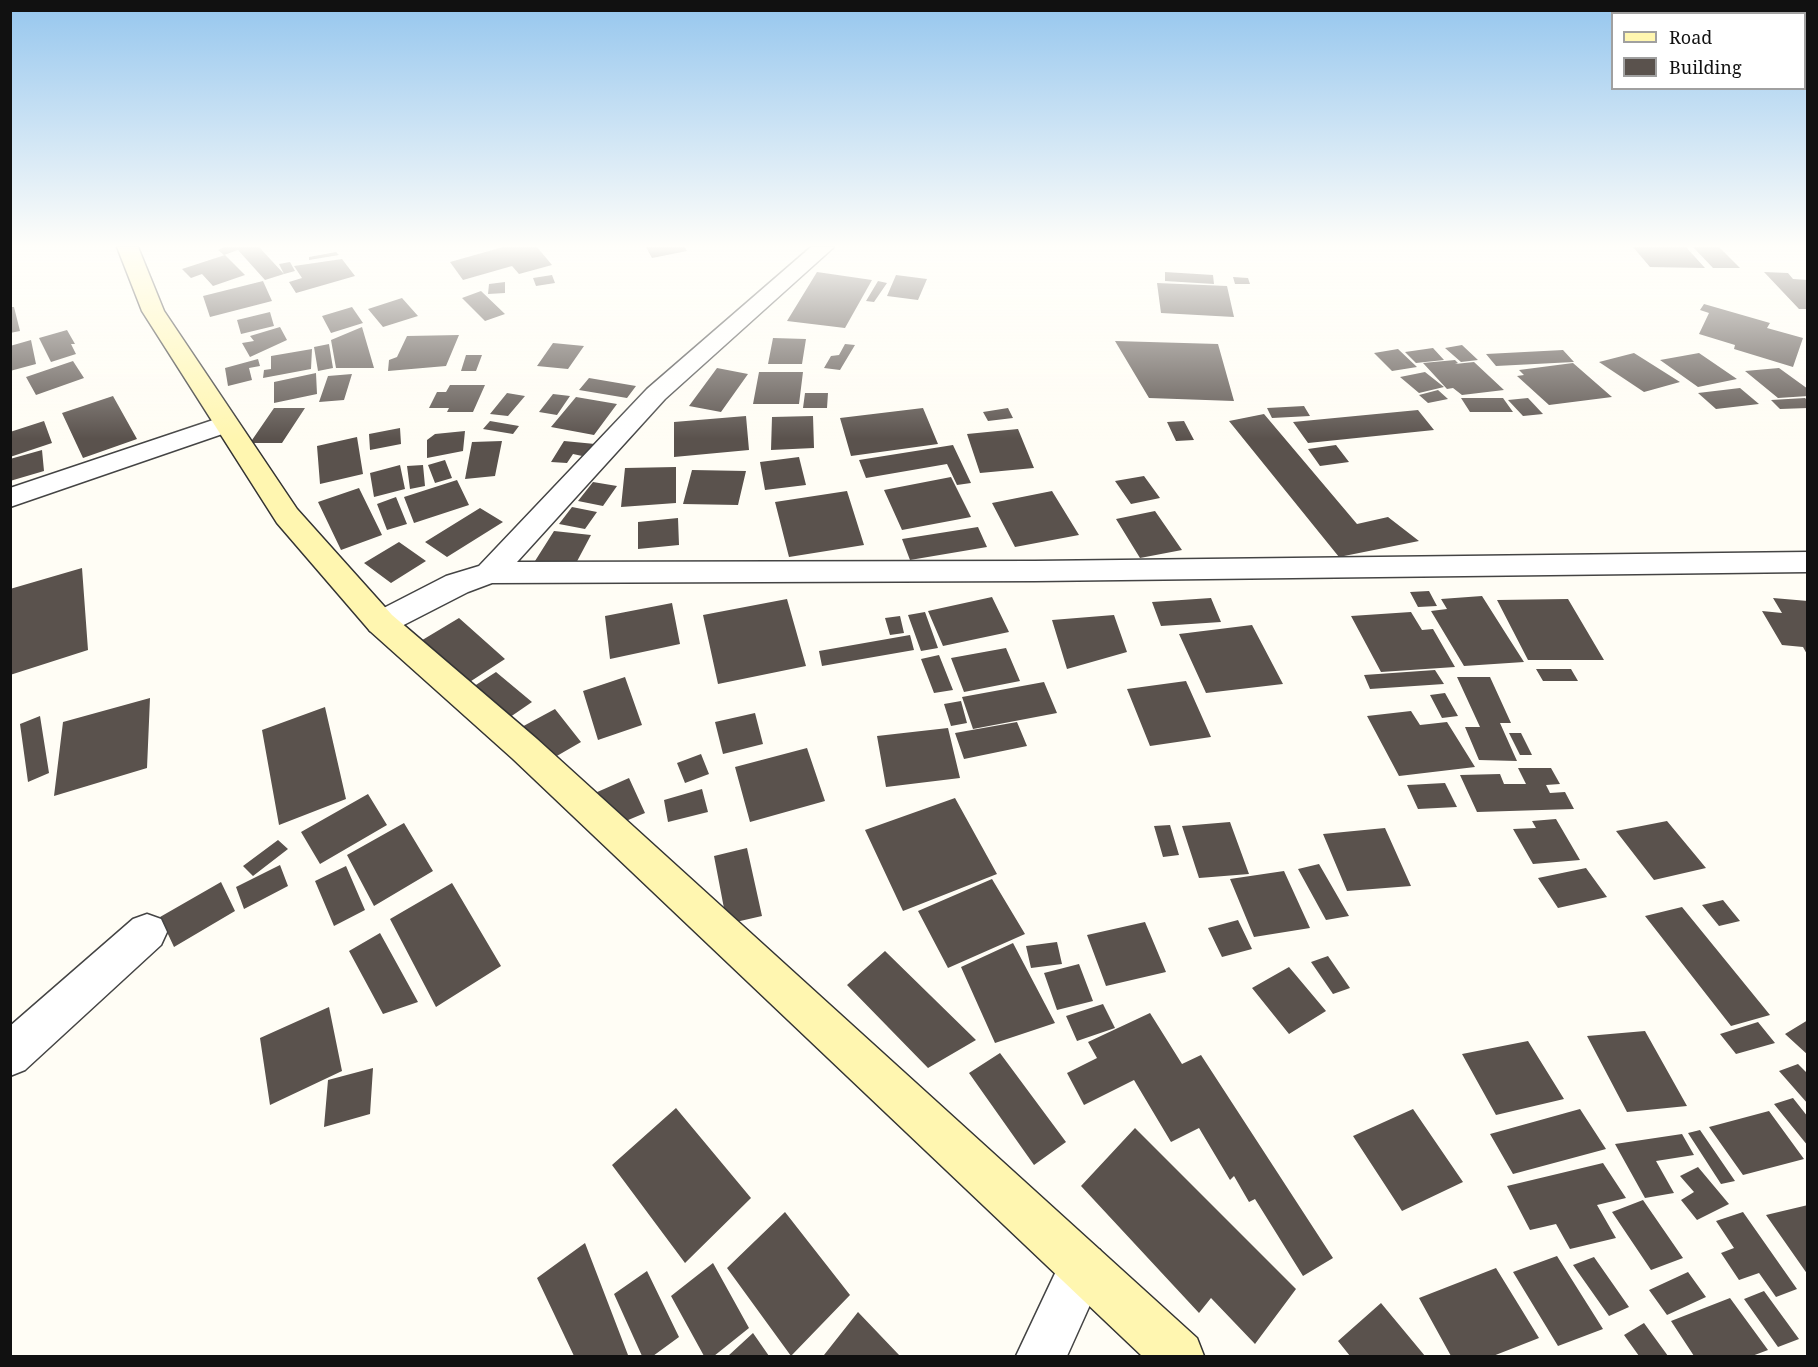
<!DOCTYPE html>
<html>
<head>
<meta charset="utf-8">
<style>
	body { margin:0 }
	#map { position:relative; width:1818px; height:1367px; overflow:hidden; background:#fffdf5; font-family:"Noto Serif",serif }
	canvas { display:block }
	.frame { position:absolute; inset:0; border:12px solid #111; pointer-events:none }
	.legend { position:absolute; left:1611px; top:12px; width:195px; height:78px; box-sizing:border-box; background:#fff; border:2px solid #a0a0a0; margin:0; padding:8px 10px; list-style:none; font-size:18px; color:#111 }
	.legend li { display:flex; align-items:center; gap:12px; height:30px }
	.legend b { width:30px; border:2px solid #a0a0a0 }
</style>
</head>
<body>
<div id="map">
<canvas width="1818" height="1367"></canvas>
<div class="frame"></div>
<ul class="legend">
<li><b style="height:8px;background:#fff6b0"></b>Road</li>
<li><b style="height:16px;background:#5a524d"></b>Building</li>
</ul>
</div>
<script>
const c = document.querySelector('canvas').getContext('2d');
c.lineJoin = 'round';
function paint(path, color) {
  c.fillStyle = color;
  c.fill(path, 'evenodd');
}
function trace(path, color, width, dash) {
  c.strokeStyle = color;
  c.lineWidth = width;
  c.lineCap = dash ? 'butt' : 'round';
  c.setLineDash(dash || []);
  c.stroke(path);
}
paint(new Path2D(`
	M 225,247 L 259,247 L 284,274 L 265,280 L 238,250 L 224,255 L 218,250 Z
	M 503,247 L 537,247 L 552,265 L 519,274 L 512,266 L 463,280 L 450,262 Z
	M 646,247 L 685,247 L 687,251 L 652,258 Z
	M 1633,247 L 1686,247 L 1705,268 L 1650,267 Z
	M 1693,247 L 1719,247 L 1740,268 L 1713,268 Z
	M 336,252 L 339,255 L 309,260 L 309,257 Z
	M 225,255 L 245,275 L 213,286 L 202,274 L 191,278 L 182,269 Z
	M 342,259 L 355,276 L 296,293 L 289,282 L 302,278 L 294,266 Z
	M 290,262 L 295,271 L 284,274 L 279,264 Z
	M 817,272 L 872,280 L 845,328 L 787,321 Z
	M 1165,272 L 1213,275 L 1214,284 L 1165,281 Z
	M 1764,272 L 1788,273 L 1793,279 L 1808,280 L 1808,309 L 1799,309 Z
	M 552,275 L 555,283 L 536,286 L 533,278 Z
	M 896,275 L 927,279 L 918,300 L 887,296 Z
	M 1233,277 L 1248,278 L 1250,284 L 1235,284 Z
	M 263,281 L 272,301 L 210,317 L 203,296 Z
	M 878,281 L 887,283 L 874,302 L 866,301 Z
	M 505,282 L 505,293 L 488,294 L 489,284 Z
	M 1157,283 L 1227,286 L 1234,317 L 1161,313 Z
	M 481,291 L 505,314 L 485,321 L 462,298 Z
	M 402,298 L 418,316 L 383,327 L 368,309 Z
	M 1704,304 L 1770,323 L 1767,328 L 1803,338 L 1793,367 L 1734,349 L 1735,345 L 1699,334 L 1709,313 L 1700,310 Z
	M 10,307 L 14,307 L 20,331 L 10,333 Z
	M 352,307 L 363,323 L 331,333 L 322,316 Z
	M 270,312 L 274,326 L 241,334 L 237,320 Z
	M 280,327 L 287,340 L 250,357 L 242,343 L 254,341 L 250,336 Z
	M 362,327 L 374,368 L 336,368 L 331,340 Z
	M 67,330 L 75,344 L 71,344 L 76,354 L 51,362 L 39,338 Z
	M 459,335 L 446,366 L 388,371 L 389,360 L 397,357 L 407,336 Z
	M 773,338 L 806,339 L 802,364 L 768,364 Z
	M 31,340 L 36,364 L 10,371 L 10,346 Z
	M 1115,341 L 1218,344 L 1234,401 L 1149,398 Z
	M 553,343 L 584,346 L 568,369 L 537,366 Z
	M 329,344 L 333,368 L 318,371 L 314,347 Z
	M 845,344 L 855,345 L 840,370 L 824,368 L 831,356 L 839,355 Z
	M 1462,345 L 1478,360 L 1461,362 L 1445,348 Z
	M 1433,348 L 1444,360 L 1416,363 L 1405,352 Z
	M 312,349 L 311,369 L 263,378 L 264,370 L 271,369 L 271,356 Z
	M 1398,349 L 1417,367 L 1392,371 L 1374,353 Z
	M 1563,350 L 1574,362 L 1496,366 L 1486,354 Z
	M 1634,353 L 1680,382 L 1644,392 L 1599,362 Z
	M 1699,353 L 1737,379 L 1698,387 L 1660,360 Z
	M 466,355 L 482,355 L 476,371 L 461,371 Z
	M 258,359 L 260,366 L 249,368 L 252,380 L 228,386 L 225,368 Z
	M 1455,360 L 1458,363 L 1455,364 L 1474,362 L 1504,390 L 1462,395 L 1453,388 L 1447,389 L 1423,363 Z
	M 73,361 L 84,378 L 36,395 L 26,377 Z
	M 1573,363 L 1612,397 L 1549,405 L 1517,376 L 1524,375 L 1519,370 Z
	M 717,368 L 748,374 L 721,412 L 689,406 Z
	M 1779,368 L 1808,389 L 1808,396 L 1778,398 L 1745,371 Z
	M 759,372 L 803,372 L 799,404 L 753,404 Z
	M 1425,372 L 1444,387 L 1419,393 L 1400,377 Z
	M 316,373 L 317,394 L 274,403 L 274,382 Z
	M 352,374 L 344,400 L 319,402 L 328,376 Z
	M 589,378 L 636,386 L 627,398 L 579,390 Z
	M 450,385 L 485,385 L 473,412 L 447,412 L 449,408 L 429,408 L 437,392 L 446,392 Z
	M 1740,388 L 1759,404 L 1716,409 L 1698,393 Z
	M 1438,390 L 1448,399 L 1428,403 L 1419,395 Z
	M 507,393 L 525,396 L 508,416 L 490,414 Z
	M 805,393 L 828,393 L 827,408 L 803,408 Z
	M 553,394 L 570,396 L 557,415 L 539,412 Z
	M 113,396 L 137,439 L 83,458 L 62,413 Z
	M 576,397 L 617,404 L 594,435 L 551,427 Z
	M 1461,398 L 1503,398 L 1513,412 L 1470,412 Z
	M 1528,398 L 1543,414 L 1523,416 L 1508,400 Z
	M 1805,398 L 1808,401 L 1808,408 L 1780,409 L 1771,400 Z
	M 1304,406 L 1310,416 L 1272,418 L 1267,408 Z
	M 274,408 L 305,408 L 282,443 L 250,443 Z
	M 923,408 L 938,444 L 851,456 L 840,418 Z
	M 1008,408 L 1013,418 L 988,421 L 983,412 Z
	M 1418,410 L 1434,430 L 1308,443 L 1293,422 Z
	M 1264,414 L 1357,524 L 1388,517 L 1419,541 L 1339,557 L 1229,421 Z
	M 746,416 L 749,450 L 674,457 L 674,422 Z
	M 813,416 L 814,448 L 771,450 L 772,417 Z
	M 44,421 L 52,443 L 10,457 L 10,432 Z
	M 490,421 L 519,426 L 513,434 L 483,429 Z
	M 1184,421 L 1194,440 L 1176,441 L 1167,422 Z
	M 400,428 L 401,444 L 370,450 L 369,434 Z
	M 1018,429 L 1034,468 L 980,473 L 967,434 Z
	M 465,431 L 463,451 L 427,458 L 427,440 L 435,434 Z
	M 357,437 L 363,474 L 320,484 L 317,446 Z
	M 502,441 L 495,476 L 465,479 L 472,442 Z
	M 564,441 L 595,444 L 587,457 L 573,454 L 567,463 L 551,462 Z
	M 953,445 L 971,483 L 957,485 L 947,464 L 866,478 L 859,460 Z
	M 1336,445 L 1349,462 L 1320,466 L 1308,449 Z
	M 42,450 L 44,471 L 10,481 L 10,459 Z
	M 799,457 L 806,485 L 765,490 L 760,462 Z
	M 445,460 L 452,478 L 435,483 L 428,465 Z
	M 400,465 L 405,489 L 374,497 L 370,473 Z
	M 423,465 L 425,486 L 410,489 L 407,466 Z
	M 676,467 L 676,503 L 621,507 L 625,468 Z
	M 692,470 L 746,471 L 738,505 L 683,504 Z
	M 1144,476 L 1160,498 L 1131,504 L 1115,481 Z
	M 951,477 L 971,517 L 902,530 L 884,490 Z
	M 457,480 L 469,505 L 414,523 L 404,497 Z
	M 593,482 L 617,486 L 603,506 L 578,501 Z
	M 359,488 L 382,535 L 341,550 L 318,502 Z
	M 847,491 L 864,545 L 789,557 L 775,502 Z
	M 1052,491 L 1079,535 L 1015,547 L 992,503 Z
	M 396,497 L 407,524 L 387,530 L 377,504 Z
	M 572,507 L 597,512 L 585,529 L 559,524 Z
	M 480,508 L 503,522 L 447,557 L 425,542 Z
	M 1155,511 L 1182,550 L 1140,558 L 1116,519 Z
	M 678,518 L 679,545 L 638,549 L 638,522 Z
	M 978,527 L 987,547 L 910,560 L 902,539 Z
	M 554,531 L 591,535 L 574,567 L 535,561 Z
	M 399,542 L 426,561 L 391,583 L 364,563 Z
	M 82,568 L 88,650 L 10,675 L 10,589 Z
	M 1429,591 L 1437,606 L 1418,607 L 1410,592 Z
	M 1482,596 L 1508,637 L 1524,662 L 1464,666 L 1431,611 L 1447,609 L 1441,599 Z
	M 992,597 L 1009,632 L 943,646 L 928,611 Z
	M 1211,598 L 1221,622 L 1161,626 L 1152,602 Z
	M 1773,598 L 1808,601 L 1808,656 L 1803,647 L 1782,645 L 1762,611 L 1782,613 Z
	M 787,599 L 806,666 L 718,684 L 703,615 Z
	M 1568,599 L 1604,660 L 1528,660 L 1497,600 Z
	M 672,603 L 680,644 L 610,659 L 605,616 Z
	M 925,612 L 938,648 L 921,651 L 908,615 Z
	M 1411,612 L 1422,630 L 1433,629 L 1455,667 L 1381,672 L 1351,616 Z
	M 1114,615 L 1127,652 L 1067,669 L 1052,620 Z
	M 900,616 L 904,633 L 890,635 L 885,618 Z
	M 459,618 L 505,659 L 465,685 L 419,642 Z
	M 1252,625 L 1283,684 L 1206,693 L 1179,634 Z
	M 910,635 L 914,650 L 822,666 L 819,651 Z
	M 1006,648 L 1020,681 L 964,692 L 951,658 Z
	M 939,655 L 953,690 L 934,693 L 921,659 Z
	M 1536,669 L 1571,669 L 1578,681 L 1543,681 Z
	M 1435,670 L 1444,684 L 1370,689 L 1364,675 Z
	M 496,672 L 532,702 L 500,724 L 465,692 Z
	M 625,677 L 642,725 L 598,740 L 583,691 Z
	M 1457,677 L 1490,677 L 1511,723 L 1500,723 L 1517,761 L 1479,760 L 1465,727 L 1480,727 Z
	M 1186,681 L 1211,737 L 1150,746 L 1127,689 Z
	M 1044,682 L 1057,713 L 973,729 L 962,697 Z
	M 1445,693 L 1458,716 L 1442,718 L 1430,695 Z
	M 150,698 L 147,768 L 54,796 L 63,722 Z
	M 961,701 L 967,723 L 951,726 L 944,704 Z
	M 325,707 L 346,799 L 279,825 L 262,730 Z
	M 555,709 L 581,742 L 543,764 L 518,729 Z
	M 1411,711 L 1420,725 L 1447,722 L 1475,767 L 1399,776 L 1367,716 Z
	M 755,713 L 763,744 L 723,754 L 715,722 Z
	M 40,716 L 49,773 L 28,782 L 20,724 Z
	M 1017,722 L 1027,746 L 964,759 L 955,733 Z
	M 948,728 L 960,778 L 886,787 L 877,736 Z
	M 1509,733 L 1521,733 L 1532,755 L 1520,755 Z
	M 807,748 L 825,801 L 750,822 L 735,767 Z
	M 701,754 L 709,774 L 685,783 L 677,763 Z
	M 1518,768 L 1551,768 L 1560,784 L 1546,785 L 1550,793 L 1565,792 L 1574,809 L 1477,812 L 1460,775 L 1500,774 L 1504,784 L 1526,784 Z
	M 629,778 L 645,813 L 609,828 L 595,793 Z
	M 1445,783 L 1457,807 L 1418,809 L 1407,785 Z
	M 702,789 L 708,812 L 668,822 L 664,800 Z
	M 368,794 L 387,825 L 320,864 L 301,832 Z
	M 955,798 L 997,874 L 903,911 L 865,830 Z
	M 1556,819 L 1580,860 L 1533,864 L 1513,829 L 1536,828 L 1532,821 Z
	M 1667,821 L 1706,868 L 1654,880 L 1616,831 Z
	M 1230,822 L 1249,874 L 1199,878 L 1182,826 Z
	M 404,823 L 433,871 L 374,906 L 347,855 Z
	M 1170,825 L 1179,855 L 1163,857 L 1154,826 Z
	M 1385,828 L 1411,886 L 1347,891 L 1323,834 Z
	M 278,840 L 288,849 L 253,876 L 243,866 Z
	M 747,848 L 762,916 L 727,924 L 714,856 Z
	M 1319,864 L 1349,916 L 1326,920 L 1298,869 Z
	M 280,865 L 288,886 L 244,909 L 236,887 Z
	M 346,866 L 365,910 L 334,926 L 315,881 Z
	M 1586,868 L 1607,897 L 1558,908 L 1538,878 Z
	M 1284,871 L 1310,928 L 1254,937 L 1230,879 Z
	M 992,879 L 1025,934 L 948,968 L 918,911 Z
	M 221,882 L 235,911 L 174,947 L 160,917 Z
	M 452,883 L 501,966 L 436,1007 L 390,919 Z
	M 1723,900 L 1740,921 L 1719,926 L 1702,905 Z
	M 1682,907 L 1770,1015 L 1731,1026 L 1645,916 Z
	M 1238,920 L 1252,949 L 1222,957 L 1208,928 Z
	M 1145,922 L 1166,972 L 1106,986 L 1087,935 Z
	M 380,933 L 418,1002 L 383,1014 L 349,951 Z
	M 1057,942 L 1062,964 L 1031,968 L 1026,946 Z
	M 1013,943 L 1055,1023 L 995,1043 L 961,967 Z
	M 885,951 L 976,1040 L 928,1068 L 847,985 Z
	M 1328,956 L 1350,988 L 1333,994 L 1311,962 Z
	M 1079,964 L 1093,1001 L 1057,1010 L 1044,973 Z
	M 1289,967 L 1326,1011 L 1289,1034 L 1252,988 Z
	M 1103,1004 L 1115,1028 L 1077,1041 L 1066,1016 Z
	M 329,1007 L 342,1071 L 270,1105 L 260,1038 Z
	M 1150,1013 L 1182,1064 L 1201,1055 L 1333,1258 L 1303,1276 L 1255,1199 L 1249,1202 L 1234,1176 L 1230,1180 L 1199,1128 L 1171,1142 L 1134,1080 L 1084,1105 L 1067,1073 L 1097,1058 L 1088,1042 Z
	M 1808,1020 L 1808,1055 L 1785,1034 Z
	M 1758,1022 L 1775,1043 L 1736,1054 L 1720,1034 Z
	M 1645,1031 L 1687,1106 L 1627,1112 L 1587,1036 Z
	M 1528,1041 L 1564,1099 L 1496,1115 L 1462,1054 Z
	M 1000,1053 L 1066,1142 L 1034,1165 L 969,1073 Z
	M 1798,1064 L 1808,1074 L 1808,1104 L 1779,1071 Z
	M 373,1068 L 370,1114 L 324,1127 L 328,1080 Z
	M 1793,1098 L 1808,1117 L 1808,1146 L 1774,1104 Z
	M 676,1108 L 751,1198 L 685,1263 L 612,1165 Z
	M 1413,1109 L 1463,1182 L 1402,1211 L 1353,1136 Z
	M 1580,1109 L 1606,1149 L 1513,1174 L 1490,1134 Z
	M 1769,1111 L 1804,1159 L 1743,1175 L 1709,1127 Z
	M 1135,1128 L 1296,1289 L 1255,1344 L 1211,1298 L 1199,1313 L 1081,1186 Z
	M 1700,1130 L 1735,1181 L 1721,1184 L 1688,1133 Z
	M 1682,1134 L 1694,1155 L 1656,1161 L 1674,1193 L 1645,1198 L 1615,1144 Z
	M 1603,1163 L 1626,1198 L 1597,1205 L 1616,1238 L 1570,1249 L 1556,1224 L 1530,1230 L 1507,1186 Z
	M 1698,1167 L 1729,1204 L 1697,1220 L 1681,1200 L 1694,1192 L 1680,1176 Z
	M 1643,1200 L 1683,1258 L 1651,1270 L 1612,1212 Z
	M 1808,1205 L 1808,1275 L 1766,1215 Z
	M 785,1212 L 850,1295 L 791,1356 L 727,1268 Z
	M 1743,1212 L 1797,1289 L 1776,1297 L 1759,1273 L 1739,1280 L 1721,1253 L 1734,1248 L 1716,1221 Z
	M 585,1243 L 628,1355 L 626,1356 L 574,1356 L 537,1278 Z
	M 1557,1256 L 1603,1329 L 1558,1346 L 1513,1272 Z
	M 1594,1257 L 1629,1307 L 1609,1316 L 1573,1265 Z
	M 713,1263 L 749,1328 L 714,1356 L 704,1356 L 671,1296 Z
	M 1496,1268 L 1539,1338 L 1493,1356 L 1451,1356 L 1419,1298 Z
	M 647,1271 L 679,1337 L 653,1356 L 642,1356 L 614,1294 Z
	M 1688,1272 L 1706,1297 L 1667,1315 L 1649,1290 Z
	M 1764,1291 L 1799,1339 L 1778,1347 L 1744,1299 Z
	M 1730,1298 L 1768,1350 L 1752,1356 L 1694,1356 L 1671,1321 Z
	M 1381,1303 L 1425,1356 L 1350,1356 L 1338,1341 Z
	M 858,1312 L 900,1356 L 825,1356 L 824,1355 Z
	M 1644,1323 L 1668,1356 L 1639,1356 L 1624,1335 Z
	M 753,1333 L 769,1356 L 728,1356 Z`), '#5a524d');
const street = new Path2D(`
	M 811,247 L 834,247 L 665,399 L 517,562 L 1035,561 L 1808,552 L 1808,572 L 1035,581 L 492,583 L 468,592 L 392,631 L 381,634 L 370,631 L 365,623 L 370,615 L 446,576 L 479,566 L 647,389 Z
	M 225,416 L 234,418 L 238,424 L 234,430 L 10,507 L 10,488 Z
	M 147,914 L 161,919 L 167,932 L 161,945 L 25,1070 L 10,1076 L 10,1026 L 133,919 Z
	M 1083,1243 L 1100,1250 L 1107,1267 L 1067,1356 L 1016,1356 L 1066,1250 Z`);
const secondary = new Path2D(`
	M 117,247 L 138,247 L 164,311 L 297,509 L 392,615 L 537,739 L 1197,1338 L 1204,1356 L 1142,1356 L 513,759 L 370,631 L 277,523 L 142,311 Z`);
trace(street, '#444', 3);
trace(secondary, '#333', 3);
paint(street, '#fff');
paint(secondary, '#fff6b0');
const sky = c.createLinearGradient(0, 0, 0, 439);
sky.addColorStop(0, '#95c6ee');
sky.addColorStop(0.56, '#fffefa');
sky.addColorStop(1, '#fffefa00');
c.fillStyle = sky;
c.fillRect(0, 0, 1818, 439);
</script>
</body>
</html>
